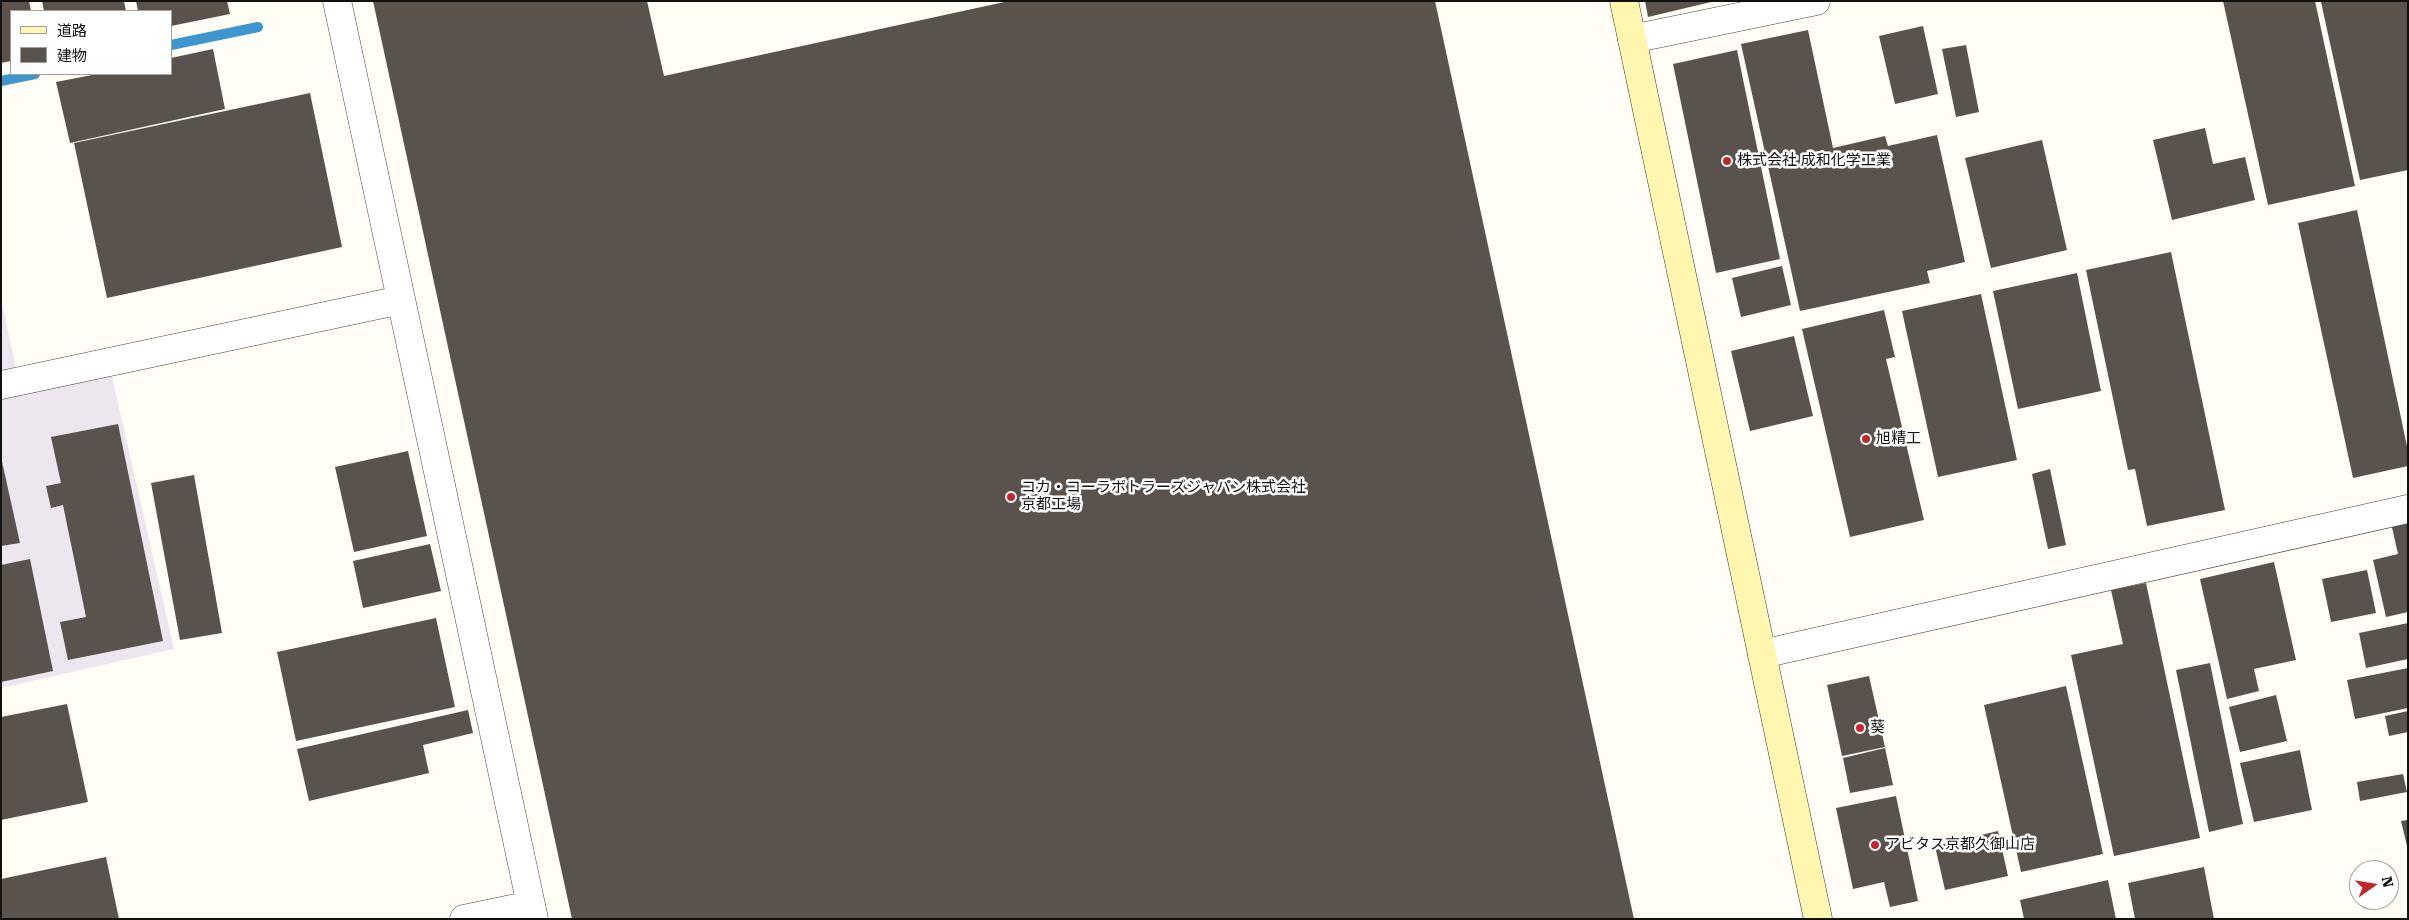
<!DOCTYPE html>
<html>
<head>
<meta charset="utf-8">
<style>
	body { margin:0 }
	#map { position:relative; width:2409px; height:920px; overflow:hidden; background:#fffdf5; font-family:"Roboto Serif","Noto Sans JP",serif }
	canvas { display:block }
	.frame { position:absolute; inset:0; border:2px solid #111; pointer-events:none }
	.legend { position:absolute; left:10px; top:10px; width:162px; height:65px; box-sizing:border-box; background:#fff; border:1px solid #a0a0a0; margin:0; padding:6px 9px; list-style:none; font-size:15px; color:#111 }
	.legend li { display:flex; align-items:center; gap:10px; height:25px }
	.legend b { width:25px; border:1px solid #a0a0a0 }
	.north { position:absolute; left:2349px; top:860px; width:50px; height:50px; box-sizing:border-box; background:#fff; border:1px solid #a0a0a0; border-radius:50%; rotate:77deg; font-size:14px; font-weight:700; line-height:20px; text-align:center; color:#111 }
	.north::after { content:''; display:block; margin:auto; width:18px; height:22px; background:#c4262e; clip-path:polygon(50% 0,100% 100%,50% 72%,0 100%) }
</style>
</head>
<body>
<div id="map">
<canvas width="2409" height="920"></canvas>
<div class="frame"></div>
<ul class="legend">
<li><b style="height:6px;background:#fff6b0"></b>道路</li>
<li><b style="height:14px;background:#5a524d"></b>建物</li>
</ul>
<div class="north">N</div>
</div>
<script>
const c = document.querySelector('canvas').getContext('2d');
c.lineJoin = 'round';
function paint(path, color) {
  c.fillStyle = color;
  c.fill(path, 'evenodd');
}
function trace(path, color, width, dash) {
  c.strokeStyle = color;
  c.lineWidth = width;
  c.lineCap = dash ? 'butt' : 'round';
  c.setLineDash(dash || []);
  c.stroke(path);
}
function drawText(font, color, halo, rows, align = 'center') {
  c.font = font + ' "Roboto Serif","Noto Sans JP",serif';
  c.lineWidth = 5;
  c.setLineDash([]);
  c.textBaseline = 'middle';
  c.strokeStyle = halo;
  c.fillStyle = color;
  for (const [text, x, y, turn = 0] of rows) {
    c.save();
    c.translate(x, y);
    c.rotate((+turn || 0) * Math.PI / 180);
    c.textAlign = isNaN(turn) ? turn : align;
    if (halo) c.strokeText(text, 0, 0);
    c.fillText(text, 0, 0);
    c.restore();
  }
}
paint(new Path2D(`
	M 1,299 L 16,368 L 1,371 Z
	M 111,372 L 174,649 L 1,688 L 1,397 Z`), '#eee6ef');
trace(new Path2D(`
	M 171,45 L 258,27
	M 1,81 L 35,74`), '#3f96cf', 10);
paint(new Path2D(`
	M 1,1 L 29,1 L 31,11 L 11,11 L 11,61 L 1,63 Z
	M 42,1 L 124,1 L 126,11 L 44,11 Z
	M 136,1 L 227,1 L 230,14 L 171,26 L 171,11 L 138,11 Z
	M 373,1 L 647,1 L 664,76 L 1009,1 L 1435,1 L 1634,919 L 572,919 Z
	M 1645,1 L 1711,1 L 1711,2 L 1648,17 Z
	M 2223,1 L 2315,1 L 2355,186 L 2268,205 Z
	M 2408,1 L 2408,170 L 2360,180 L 2321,2 Z
	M 1923,26 L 1938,94 L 1895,104 L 1879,36 Z
	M 1808,30 L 1833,148 L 1885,136 L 1888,146 L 1937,135 L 1965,262 L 1927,271 L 1930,283 L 1800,311 L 1741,44 Z
	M 1966,45 L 1979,112 L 1956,117 L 1942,49 Z
	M 213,49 L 225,109 L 70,143 L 56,82 L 97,74 L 171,74 L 171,58 Z
	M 1737,50 L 1780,259 L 1716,273 L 1673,64 Z
	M 310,93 L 342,247 L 107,298 L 74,143 Z
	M 2205,128 L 2213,164 L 2245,157 L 2255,200 L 2172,220 L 2153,140 Z
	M 2042,140 L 2067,250 L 1991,268 L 1965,158 Z
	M 2357,210 L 2408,451 L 2408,466 L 2353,478 L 2298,223 Z
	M 2171,252 L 2225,510 L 2147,526 L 2135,469 L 2128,470 L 2086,270 Z
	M 1782,266 L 1791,305 L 1741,317 L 1732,278 Z
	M 2077,273 L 2101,391 L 2018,409 L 1993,291 Z
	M 1981,294 L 2017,460 L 1938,477 L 1902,311 Z
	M 1884,310 L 1895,357 L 1886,359 L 1924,520 L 1850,537 L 1802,329 Z
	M 1794,336 L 1813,416 L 1750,431 L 1731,351 Z
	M 118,424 L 163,641 L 68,660 L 60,622 L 86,617 L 63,505 L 51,508 L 46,486 L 61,483 L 51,437 Z
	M 408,451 L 427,536 L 354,552 L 335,467 Z
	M 1,457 L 20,543 L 1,546 Z
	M 2050,469 L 2066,545 L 2048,549 L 2032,474 Z
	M 194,475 L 222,633 L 180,640 L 151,483 Z
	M 2408,520 L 2408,612 L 2386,617 L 2373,560 L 2398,554 L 2391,523 Z
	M 430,544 L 441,591 L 363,608 L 353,561 Z
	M 30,559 L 53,671 L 1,682 L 1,565 Z
	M 2274,562 L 2296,660 L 2254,669 L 2259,691 L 2227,699 L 2200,579 Z
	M 2367,570 L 2376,613 L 2331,622 L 2322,579 Z
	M 2146,583 L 2200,838 L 2114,856 L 2071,655 L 2123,644 L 2111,590 Z
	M 436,618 L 455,707 L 296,741 L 277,652 Z
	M 2408,623 L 2408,659 L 2366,668 L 2359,633 Z
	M 2210,663 L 2243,824 L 2209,832 L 2176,670 Z
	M 2408,668 L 2408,708 L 2355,719 L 2347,680 Z
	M 1869,676 L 1885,747 L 1842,756 L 1827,685 Z
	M 2066,686 L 2103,854 L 2021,872 L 1984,705 Z
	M 2276,695 L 2287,741 L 2240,752 L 2229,707 Z
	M 67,704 L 88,802 L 1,820 L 1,717 Z
	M 468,710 L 473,733 L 423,745 L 429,773 L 309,801 L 297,749 Z
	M 2408,711 L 2408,732 L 2389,736 L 2385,716 Z
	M 1885,748 L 1893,785 L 1850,793 L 1843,758 Z
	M 2300,750 L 2312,810 L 2254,822 L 2240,763 Z
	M 2403,774 L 2407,792 L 2360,801 L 2357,782 Z
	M 1896,796 L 1918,901 L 1890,907 L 1884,882 L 1853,889 L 1836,808 Z
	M 2408,820 L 2408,846 L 2407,846 L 2401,821 Z
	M 1998,831 L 2008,876 L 1945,890 L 1935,846 Z
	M 106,857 L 119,919 L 1,919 L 1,879 Z
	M 2204,867 L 2214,919 L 2135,919 L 2128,883 Z
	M 2108,880 L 2116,919 L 2024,919 L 2020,900 Z`), '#5a524d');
const street = new Path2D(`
	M 337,1 L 534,919
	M 1632,39 L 1816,1
	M 1,385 L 401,300
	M 1762,654 L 2408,509
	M 464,919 L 531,905`);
const secondary = new Path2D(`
	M 1624,1 L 1818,919`);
trace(street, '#444', 29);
trace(secondary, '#333', 29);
trace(street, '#fff', 28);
trace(secondary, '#fff6b0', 28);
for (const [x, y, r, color] of [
	[1727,161,5,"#c4262e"],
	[1866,439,5,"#c4262e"],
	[1011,497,5,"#c4262e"],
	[1860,728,5,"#c4262e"],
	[1875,845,5,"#c4262e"]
]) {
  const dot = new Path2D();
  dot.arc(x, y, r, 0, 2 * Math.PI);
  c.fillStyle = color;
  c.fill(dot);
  trace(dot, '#fff', 2);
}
drawText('15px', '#111', '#fff', [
	["株式会社 成和化学工業",1737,161],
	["旭精工",1876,439],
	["コカ・コーラボトラーズジャパン株式会社",1021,488],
	["京都工場",1021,505],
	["葵",1870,728],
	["アビタス京都久御山店",1885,845]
], 'left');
</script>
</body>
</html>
